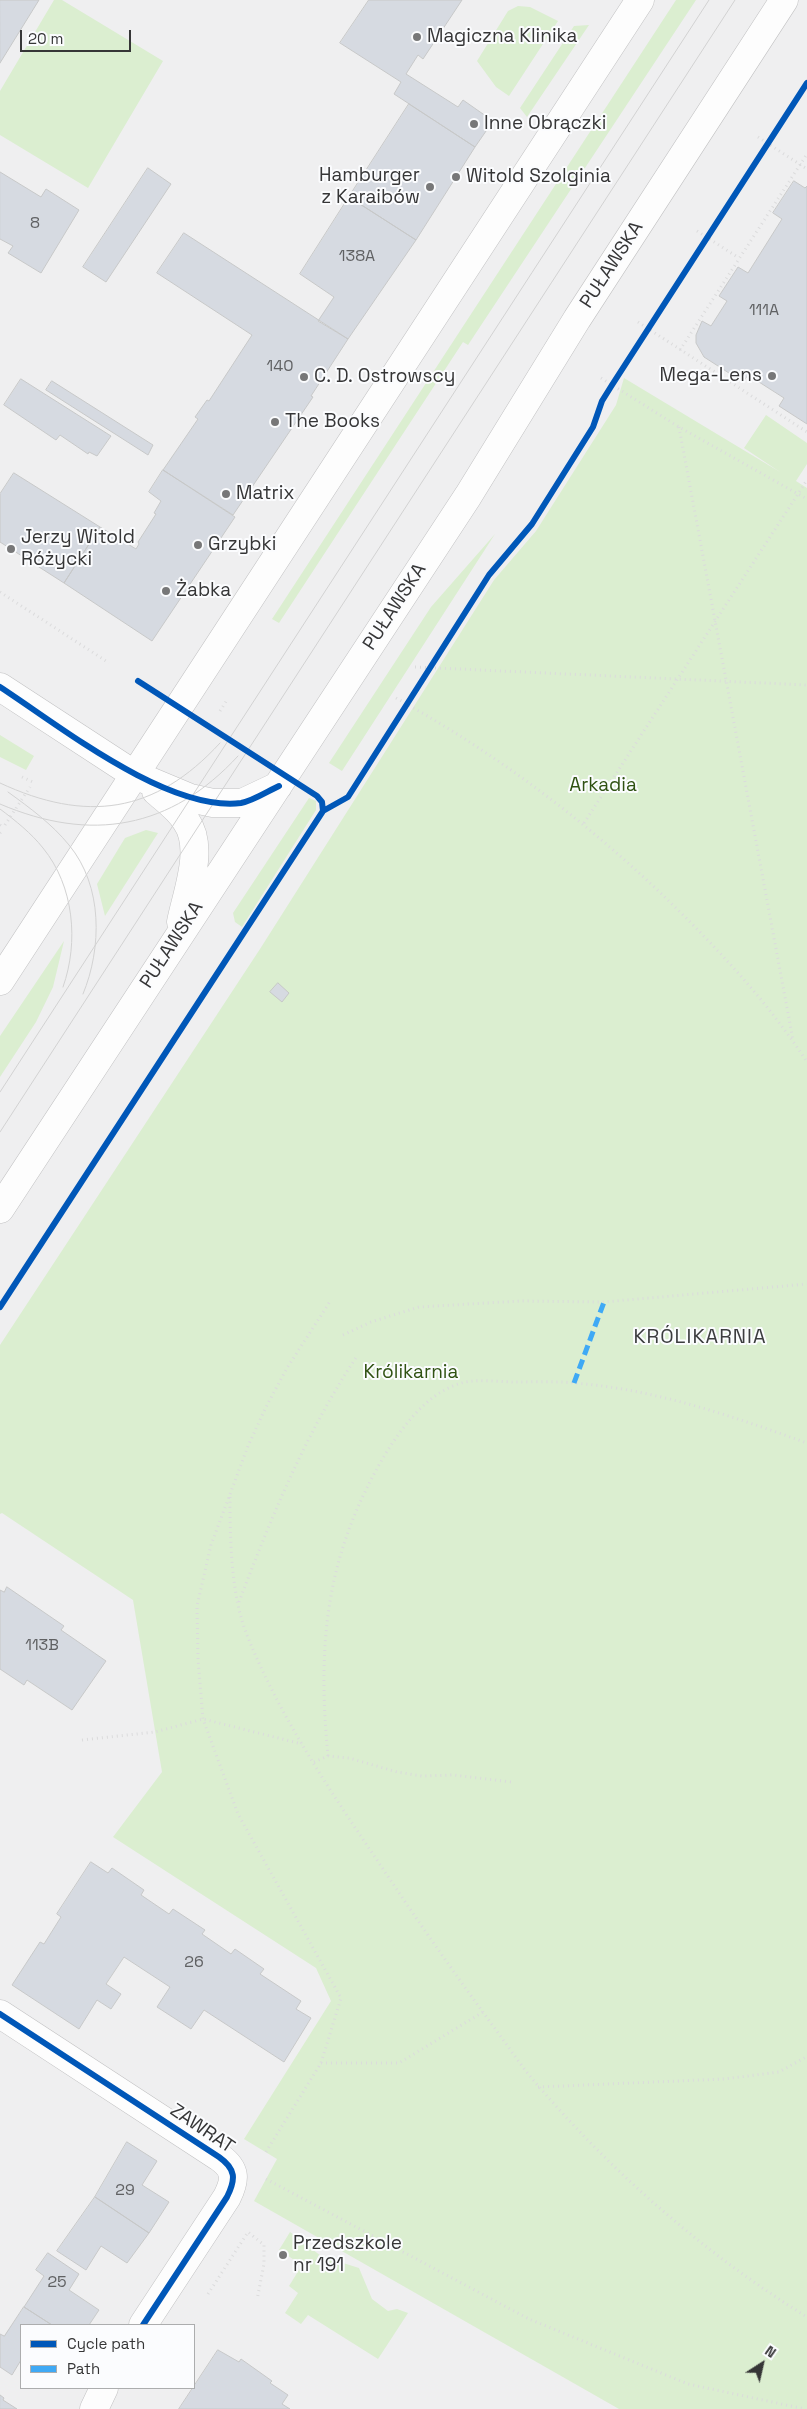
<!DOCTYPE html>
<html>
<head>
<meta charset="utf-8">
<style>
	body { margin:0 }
	#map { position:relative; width:807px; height:2409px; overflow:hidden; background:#efeff0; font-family:"Space Grotesk",sans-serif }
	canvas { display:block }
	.legend { position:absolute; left:20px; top:2324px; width:175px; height:65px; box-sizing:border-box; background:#fbfcfe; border:1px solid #acadae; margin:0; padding:6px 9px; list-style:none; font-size:15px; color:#363637 }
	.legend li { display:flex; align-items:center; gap:10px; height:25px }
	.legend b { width:25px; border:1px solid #acadae }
	.north { position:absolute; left:737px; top:2339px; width:50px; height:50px; -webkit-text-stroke:4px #fbfcfe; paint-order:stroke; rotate:35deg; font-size:14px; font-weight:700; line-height:20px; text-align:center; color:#363637 }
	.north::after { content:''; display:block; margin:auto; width:18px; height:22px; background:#363637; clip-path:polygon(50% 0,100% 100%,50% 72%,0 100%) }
	.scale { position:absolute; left:20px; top:30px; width:111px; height:22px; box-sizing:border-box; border:2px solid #363637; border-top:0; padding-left:6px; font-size:15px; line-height:18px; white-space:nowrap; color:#363637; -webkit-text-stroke:4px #fbfcfe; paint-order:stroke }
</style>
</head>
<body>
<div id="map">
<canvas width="807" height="2409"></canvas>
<ul class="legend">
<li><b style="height:6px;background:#0057b8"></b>Cycle path</li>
<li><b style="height:6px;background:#3fa9f5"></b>Path</li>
</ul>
<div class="north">N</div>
<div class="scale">20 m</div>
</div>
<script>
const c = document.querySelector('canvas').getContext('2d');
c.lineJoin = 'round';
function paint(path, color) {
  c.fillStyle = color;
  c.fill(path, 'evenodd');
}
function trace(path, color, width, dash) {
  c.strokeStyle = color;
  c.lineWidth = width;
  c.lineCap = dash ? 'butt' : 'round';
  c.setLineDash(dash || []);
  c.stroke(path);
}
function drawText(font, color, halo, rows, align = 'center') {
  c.font = font + ' "Space Grotesk",sans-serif';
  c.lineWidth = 4;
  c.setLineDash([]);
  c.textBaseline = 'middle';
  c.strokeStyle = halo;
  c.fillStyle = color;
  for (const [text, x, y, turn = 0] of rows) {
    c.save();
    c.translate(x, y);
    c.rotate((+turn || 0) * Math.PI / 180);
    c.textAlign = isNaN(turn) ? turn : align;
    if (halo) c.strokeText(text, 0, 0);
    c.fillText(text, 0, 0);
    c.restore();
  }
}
paint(new Path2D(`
	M 54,0 L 62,0 L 163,61 L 88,188 L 0,135 L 0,91 Z
	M 676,0 L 696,0 L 468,345 L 463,342 L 279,623 L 272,619 Z
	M 518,6 L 530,7 L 558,21 L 509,96 L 496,87 L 477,61 L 508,11 Z
	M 589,25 L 527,117 L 520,108 L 574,26 Z
	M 624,378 L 780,472 L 744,448 L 766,415 L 807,443 L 807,464 L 796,481 L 807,488 L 807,2409 L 619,2409 L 254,2201 L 277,2159 L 244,2139 L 331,2001 L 316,1968 L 113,1837 L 162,1772 L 133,1600 L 2,1513 L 0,1514 L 0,1345 L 260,949 L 494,580 L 536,531 L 616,405 Z
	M 495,534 L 342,771 L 329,763 L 431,607 Z
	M 0,735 L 34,756 L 26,770 L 0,757 Z
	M 309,798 L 316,801 L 316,810 L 242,927 L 235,922 L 233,913 Z
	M 146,830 L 158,833 L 105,916 L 97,884 L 125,838 Z
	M 64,941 L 53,987 L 36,1022 L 0,1077 L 0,1036 Z
	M 290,2232 L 321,2256 L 359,2268 L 372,2299 L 388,2311 L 397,2309 L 408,2313 L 378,2359 L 308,2315 L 301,2324 L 285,2313 L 298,2293 L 289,2286 L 302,2265 L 279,2250 Z`), '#dbeed0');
const building = new Path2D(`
	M 0,0 L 39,0 L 0,63 Z
	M 369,0 L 462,0 L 423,59 L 418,55 L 406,74 L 458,107 L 463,100 L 493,121 L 475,147 L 394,94 L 401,82 L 340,43 Z
	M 409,104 L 475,147 L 416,240 L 349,197 Z
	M 148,168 L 171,184 L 106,282 L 83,267 Z
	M 0,172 L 41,197 L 46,189 L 79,210 L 41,273 L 8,253 L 13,246 L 0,239 Z
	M 794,181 L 805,188 L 807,186 L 807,424 L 779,406 L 784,398 L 748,375 L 743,382 L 704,357 L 696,343 L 696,335 L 702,321 L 711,326 L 727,301 L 719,296 L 738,267 L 748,273 L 782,219 L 773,213 Z
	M 349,197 L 416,240 L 348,339 L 318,321 L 334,297 L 300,274 Z
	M 184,233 L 348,339 L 311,396 L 313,397 L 233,515 L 163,470 L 198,419 L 195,417 L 207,400 L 209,401 L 252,335 L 157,273 Z
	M 21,379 L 111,436 L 97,456 L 89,452 L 88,454 L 60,435 L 56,440 L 4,405 Z
	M 52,381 L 153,445 L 148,455 L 46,390 Z
	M 163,470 L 235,517 L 152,641 L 64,583 L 100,527 L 136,549 L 139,544 L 138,542 L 156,514 L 154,513 L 161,501 L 149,492 Z
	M 14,473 L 100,527 L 64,583 L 0,542 L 0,494 Z
	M 278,983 L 289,993 L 282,1002 L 270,992 Z
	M 7,1587 L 64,1626 L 61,1630 L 106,1661 L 72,1710 L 27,1680 L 24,1685 L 0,1669 L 0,1590 L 4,1592 Z
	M 91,1862 L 108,1873 L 112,1868 L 144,1890 L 141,1895 L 169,1914 L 173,1909 L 205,1930 L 202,1934 L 231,1954 L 235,1949 L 264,1969 L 260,1974 L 301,2001 L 296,2009 L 311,2018 L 284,2062 L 204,2010 L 191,2029 L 157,2007 L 170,1987 L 124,1957 L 106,1984 L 121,1994 L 111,2009 L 97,2000 L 79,2029 L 12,1985 L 40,1942 L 44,1944 L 61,1917 L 57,1914 Z
	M 127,2142 L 157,2161 L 142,2185 L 169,2202 L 149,2233 L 95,2197 Z
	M 95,2197 L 149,2233 L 127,2263 L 101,2246 L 86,2270 L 57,2251 Z
	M 48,2253 L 79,2274 L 69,2290 L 99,2310 L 89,2325 L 52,2325 L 24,2307 L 44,2276 L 36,2270 Z
	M 24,2307 L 52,2325 L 21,2325 L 21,2360 L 12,2375 L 0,2367 L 0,2334 L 4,2336 Z
	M 218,2350 L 239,2362 L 241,2359 L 272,2381 L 270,2383 L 288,2395 L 282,2404 L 290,2409 L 179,2409 Z
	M 0,2395 L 4,2398 L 3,2400 L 17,2409 L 0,2409 Z`);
paint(building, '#d6dae1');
trace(building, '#c7c8c8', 1);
const street = new Path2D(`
	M 0,2014 L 219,2157 C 236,2169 236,2179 227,2197 L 143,2325
	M 94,2409 L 104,2388`);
const secondary = new Path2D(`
	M 0,687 L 135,775 L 190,798 L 213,803 L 242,803 L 278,786
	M 156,791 C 166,800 179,809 186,821 C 205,848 187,892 181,922
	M 0,981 L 640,0
	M 0,1209 L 468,496 L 577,319 L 784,0`);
trace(street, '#c1c1c2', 29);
trace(secondary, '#c1c1c2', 29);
trace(new Path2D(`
	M 758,137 L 807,169
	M 697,231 L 739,258
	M 638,322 L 807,432
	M 680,350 L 807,154
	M 601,378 L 679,427 L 807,499
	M 679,427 L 793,1040
	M 0,592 L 109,663
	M 415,667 L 807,685
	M 396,698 C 508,760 607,837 696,928 C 737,970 775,1013 807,1062
	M 220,711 L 227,700
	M 22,777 L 33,782
	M 584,823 L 807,480
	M 0,825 L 4,828
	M 5,825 L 30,787
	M 0,833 L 1,832
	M 343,1335 L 371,1322 L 419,1307 L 520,1301 L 604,1302 L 807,1284
	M 230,1497 C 230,1539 231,1596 247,1635 C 280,1718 333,1795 383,1869 C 419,1923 457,1977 496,2030 C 510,2049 524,2070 540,2088 C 617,2177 707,2255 807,2317
	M 239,1602 C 272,1515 306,1433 357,1356
	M 82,1740 L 155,1732 L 203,1719 L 302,1744
	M 328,1756 C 317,1642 326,1553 386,1453 C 403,1426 426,1395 458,1384 C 475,1378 497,1382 516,1382 C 535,1382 555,1381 574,1383 C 654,1389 732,1416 807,1443
	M 314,1762 L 328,1756 L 349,1758 L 397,1772 L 422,1776 L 454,1775 L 511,1782
	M 321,2063 L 399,2063 L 483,2012
	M 538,2087 L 724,2079 L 779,2072 L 806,2057
	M 266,2152 L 321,2063 L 341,1998 L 238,1814 L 203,1719 L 198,1659 L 197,1606 L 211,1545 L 248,1446 L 266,1407 L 287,1368 L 331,1300
	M 266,2179 L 529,2319 L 688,2384 L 805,2409
	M 208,2294 L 248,2232 L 264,2245 L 264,2264 L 257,2300`), '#dbdbdc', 3, [1, 4]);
trace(street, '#fdfdfd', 28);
trace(secondary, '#fdfdfd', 28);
trace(new Path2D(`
	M 0,783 C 86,823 155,814 220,743
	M 8,792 C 30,808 52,824 69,845 C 103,886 102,948 83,994
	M 0,804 C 91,843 171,829 238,756
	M 0,809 C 16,821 31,833 43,848 C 74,886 79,942 63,987
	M 0,1092 L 709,0
	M 0,1132 L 735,0`), '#d2d2d2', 1);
trace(new Path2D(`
	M 574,1383 L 604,1302`), '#3fa9f5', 5, [10, 5]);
trace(new Path2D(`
	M 0,687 C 60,726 167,812 241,803 C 253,801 268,791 279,786
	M 323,811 L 348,797 L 489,575 L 532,524 L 593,427 L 602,401 L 612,385 L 807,83
	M 0,1307 L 323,811 L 322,802 L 317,796 L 138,681
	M 0,2014 L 219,2157 C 236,2169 236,2179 227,2197 L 143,2325`), '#0057b8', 6);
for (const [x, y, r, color] of [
	[417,37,5,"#777778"],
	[474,124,5,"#777778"],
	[456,177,5,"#777778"],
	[430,187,5,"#777778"],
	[772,376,5,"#777778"],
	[304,377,5,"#777778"],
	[275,422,5,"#777778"],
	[226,494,5,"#777778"],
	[198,545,5,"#777778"],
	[11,549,5,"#777778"],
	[166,591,5,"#777778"],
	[283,2255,5,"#777778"]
]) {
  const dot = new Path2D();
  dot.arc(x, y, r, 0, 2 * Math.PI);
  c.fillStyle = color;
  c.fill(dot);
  trace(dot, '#fbfcfe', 2);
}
drawText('16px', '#606163', null, [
	["8",35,224],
	["138A",357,257],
	["111A",764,311],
	["140",280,367],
	["113B",42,1646],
	["26",194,1963],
	["29",125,2191],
	["25",57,2283]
]);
drawText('19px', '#363637', '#fbfcfe', [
	["Magiczna Klinika",427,37],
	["Inne Obrączki",484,124],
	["Hamburger",420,176,"right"],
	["z Karaibów",420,198,"right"],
	["Witold Szolginia",466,177],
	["Mega-Lens",762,376,"right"],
	["C. D. Ostrowscy",314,377],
	["The Books",285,422],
	["Matrix",236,494],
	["Jerzy Witold",21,538],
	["Różycki",21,560],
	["Grzybki",208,545],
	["Żabka",176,591],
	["Przedszkole",293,2244],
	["nr 191",293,2266]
], 'left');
drawText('19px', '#363637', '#fbfcfe', [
	["PUŁAWSKA",612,265,-57],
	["PUŁAWSKA",395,607,-57],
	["PUŁAWSKA",172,945,-57],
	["ZAWRAT",202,2129,34]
]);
drawText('19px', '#305213', '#fbfcfe', [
	["Arkadia",603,786],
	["Królikarnia",411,1373]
]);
c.letterSpacing = '1px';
drawText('20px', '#3c3d3f', '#fbfcfe', [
	["KRÓLIKARNIA",700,1338]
]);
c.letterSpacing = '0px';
</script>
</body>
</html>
